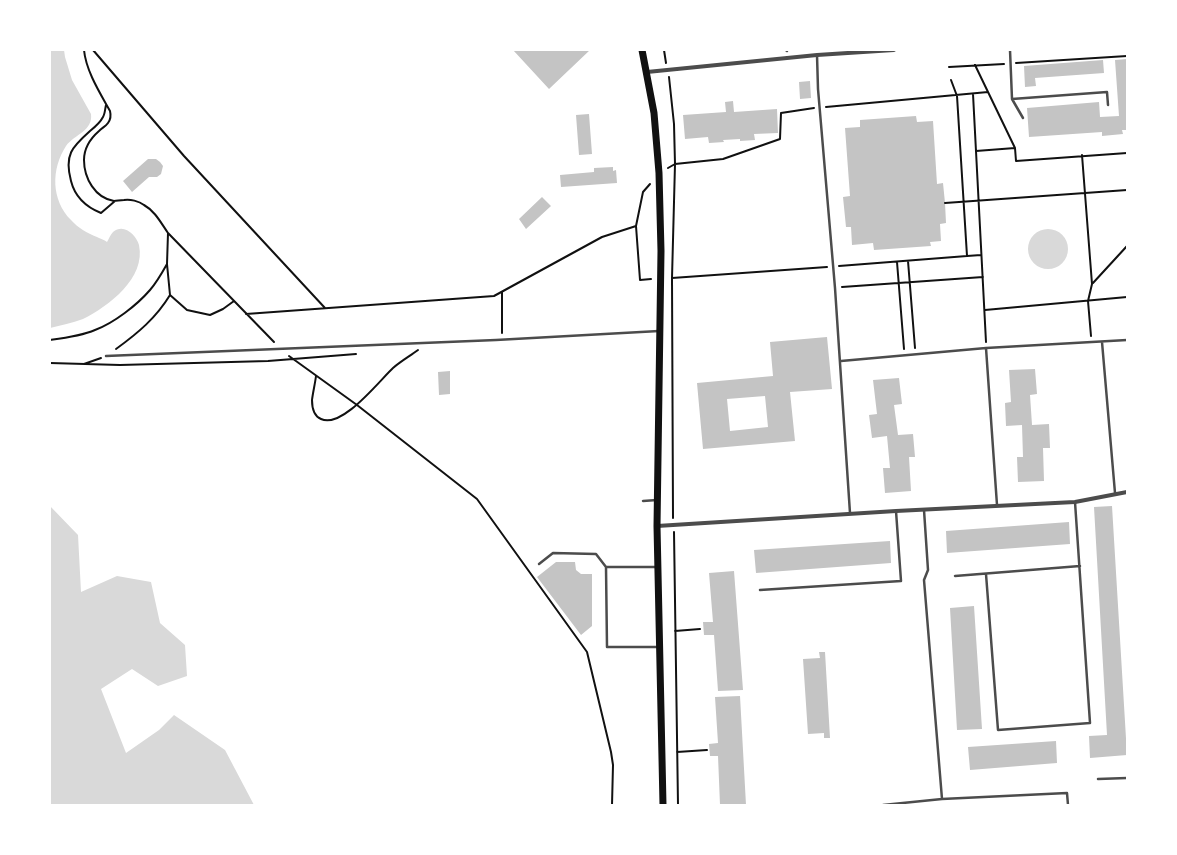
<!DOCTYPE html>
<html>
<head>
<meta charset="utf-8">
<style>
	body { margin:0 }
	#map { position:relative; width:1177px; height:855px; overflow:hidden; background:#fff; font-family:Ubuntu,sans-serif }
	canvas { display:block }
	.frame { position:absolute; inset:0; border:51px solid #fff; pointer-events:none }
</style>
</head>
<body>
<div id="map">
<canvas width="1177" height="855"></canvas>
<div class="frame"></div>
</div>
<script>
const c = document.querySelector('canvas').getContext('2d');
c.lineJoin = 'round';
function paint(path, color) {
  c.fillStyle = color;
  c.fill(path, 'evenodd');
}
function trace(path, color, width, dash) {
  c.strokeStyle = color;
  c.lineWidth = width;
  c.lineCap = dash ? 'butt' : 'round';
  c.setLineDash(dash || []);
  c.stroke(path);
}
paint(new Path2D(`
	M 50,50 L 64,50 L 65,57 L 72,80 L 91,114 C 93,131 75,134 66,146 C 51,169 51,200 71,220 C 78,228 87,233 97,237 C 101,239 103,239 107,242 C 109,239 110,235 113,232 C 124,223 136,235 139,245 C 146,278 109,306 83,319 C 72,323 61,325 50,328 Z
	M1028 249a20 20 0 1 1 40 0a20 20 0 1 1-40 0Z
	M 50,506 L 78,535 L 81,592 L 117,576 L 151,582 L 160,623 L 185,645 L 187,676 L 158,686 L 132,669 L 101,689 L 126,753 L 159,730 L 174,715 L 225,750 L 254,805 L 50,805 Z`), '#d9d9d9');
paint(new Path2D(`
	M 513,50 L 590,50 L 549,89 Z
	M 1127,59 L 1127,130 L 1122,130 L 1123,134 L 1102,136 L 1102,132 L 1029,137 L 1027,108 L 1099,102 L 1100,117 L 1119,116 L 1115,60 Z
	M 1103,60 L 1104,73 L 1035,78 L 1036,86 L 1025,87 L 1024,66 Z
	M 810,81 L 811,98 L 800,99 L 799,82 Z
	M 733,101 L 734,112 L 777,109 L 778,133 L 754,134 L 755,140 L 740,141 L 740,139 L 723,140 L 724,142 L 709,143 L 708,137 L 685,139 L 683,115 L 726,112 L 725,102 Z
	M 589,114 L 592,154 L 579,155 L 576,115 Z
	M 916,116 L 917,122 L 933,121 L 937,184 L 943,183 L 945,203 L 946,223 L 940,224 L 941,241 L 930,242 L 931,246 L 874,250 L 873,243 L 852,245 L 851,227 L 846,227 L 843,197 L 850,196 L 845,128 L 860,127 L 860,120 Z
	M 148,159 L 156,159 L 160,162 L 163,166 L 161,174 L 157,177 L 149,177 L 132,192 L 123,181 Z
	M 613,167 L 613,171 L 616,170 L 617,183 L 561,187 L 560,175 L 594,172 L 594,168 Z
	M 542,197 L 551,206 L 526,229 L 519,219 Z
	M 827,337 L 832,389 L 790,392 L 795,441 L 703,449 L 697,383 L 773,376 L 770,342 ZM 765,396 L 768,427 L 730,431 L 727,399 Z
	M 1035,369 L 1037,394 L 1030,395 L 1032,425 L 1049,424 L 1050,448 L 1043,448 L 1044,481 L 1018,482 L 1017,457 L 1023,457 L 1022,425 L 1006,426 L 1005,403 L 1011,402 L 1009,370 Z
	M 450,371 L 450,394 L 439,395 L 438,372 Z
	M 899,378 L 902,404 L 894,405 L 898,435 L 913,434 L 915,457 L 909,457 L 911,491 L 885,493 L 883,468 L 890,468 L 887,436 L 872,438 L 869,415 L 877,414 L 873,380 Z
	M 1112,506 L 1127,755 L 1090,758 L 1089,736 L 1107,735 L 1094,507 Z
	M 1069,522 L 1070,544 L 947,553 L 946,531 Z
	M 890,541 L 891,563 L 756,573 L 754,550 Z
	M 556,562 L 575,562 L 576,570 L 581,574 L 592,574 L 592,626 L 581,635 L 537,577 Z
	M 734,571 L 743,690 L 718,691 L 714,635 L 704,635 L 703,622 L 713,622 L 709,573 Z
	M 974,606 L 982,729 L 957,730 L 950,608 Z
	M 819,652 L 825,652 L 830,738 L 824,738 L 824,733 L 808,734 L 803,659 L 820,658 Z
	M 740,696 L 746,805 L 720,805 L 718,756 L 710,756 L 709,744 L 718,743 L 715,697 Z
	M 1056,741 L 1057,763 L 970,770 L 968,747 Z`), '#c4c4c4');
trace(new Path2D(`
	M 84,50 C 86,71 100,93 110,111 C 111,115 111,119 108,123 C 106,126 102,128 99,131 C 91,138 84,148 84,160 C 84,178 95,198 114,201 C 117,201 120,200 124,200 C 130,199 139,201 144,205 C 155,211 161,223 168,233 L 274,342
	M 93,50 L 184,156 L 325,308
	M 664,50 L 666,63
	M 1016,63 L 1127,56
	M 975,65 L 1015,148 L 1016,161 L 1127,153
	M 949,67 L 1004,64
	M 669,77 L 674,124 L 675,164 L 672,278 L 673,518
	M 973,94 L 986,342
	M 106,105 C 105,109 105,114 103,117 C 100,123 95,127 90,131 C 72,147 64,155 71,181 C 75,197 86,207 101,213 L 115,201
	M 826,107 L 988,92
	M 976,151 L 1015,148
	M 1082,155 L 1092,284 L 1088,301 L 1091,336
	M 668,168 L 675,164 L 723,159 L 780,139 L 781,113 L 814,108
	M 945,203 L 1127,190
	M 636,226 L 640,280 L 651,279
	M 168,233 L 167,264 L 170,295 L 187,310 L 210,315 L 223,309 L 234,301
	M 967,256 L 981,255
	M 908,261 L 915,348
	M 897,262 L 904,349
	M 839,266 L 967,256 L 957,96 L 951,80
	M 672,278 L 827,267
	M 1093,283 L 1127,246
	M 842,287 L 983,277
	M 985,310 L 1127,297
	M 246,314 L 494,296 L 602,237 L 636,226 L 643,192 L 650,184
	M 502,333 L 502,292
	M 50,340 C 65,338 81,336 95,330 C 114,323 137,305 150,290 C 157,282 162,273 167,264
	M 116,349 C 138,333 156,318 170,295
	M 289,356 L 357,405 L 477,499 L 587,652 L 611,752 L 613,765 L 612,805
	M 50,363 L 120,365 L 268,361 L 356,354
	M 84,364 L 101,358
	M 316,376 C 315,384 313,392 312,400 C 312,407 314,416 321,419 C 342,429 379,381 393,368 C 401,361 410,356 418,350
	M 674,532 L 678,805
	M 675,631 L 700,629
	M 677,752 L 707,750`), '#111', 2);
trace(new Path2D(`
	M 786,50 L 787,51
	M 1010,50 L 1012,99 L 1023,118
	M 817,55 L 818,89 L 835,288 L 850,513
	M 1012,99 L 1107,92 L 1108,105
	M 1102,342 L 1115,493
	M 986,348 L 997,505
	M 106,356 L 496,340 L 659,331
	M 841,361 L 986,348 L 1127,340
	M 643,501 L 657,500
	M 924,510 L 928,570 L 924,580 L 942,799
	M 539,564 L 553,553 L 596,554 L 606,567
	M 658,567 L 606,567 L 607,647 L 659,647
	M 986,574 L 998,730 L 1090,723 L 1075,502
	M 955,576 L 1080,566
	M 760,590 L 901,581 L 896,511
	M 1098,779 L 1127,778
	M 883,805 L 942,799 L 1067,793 L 1068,805`), '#4c4c4c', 2.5);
trace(new Path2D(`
	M 647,72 L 817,55 L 894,50
	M 657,526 L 896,511 L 1075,502 L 1127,492`), '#4c4c4c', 4);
trace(new Path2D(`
	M 642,50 L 654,113 L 659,173 L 661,251 L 657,526 L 663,805`), '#111', 7);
</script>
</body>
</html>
